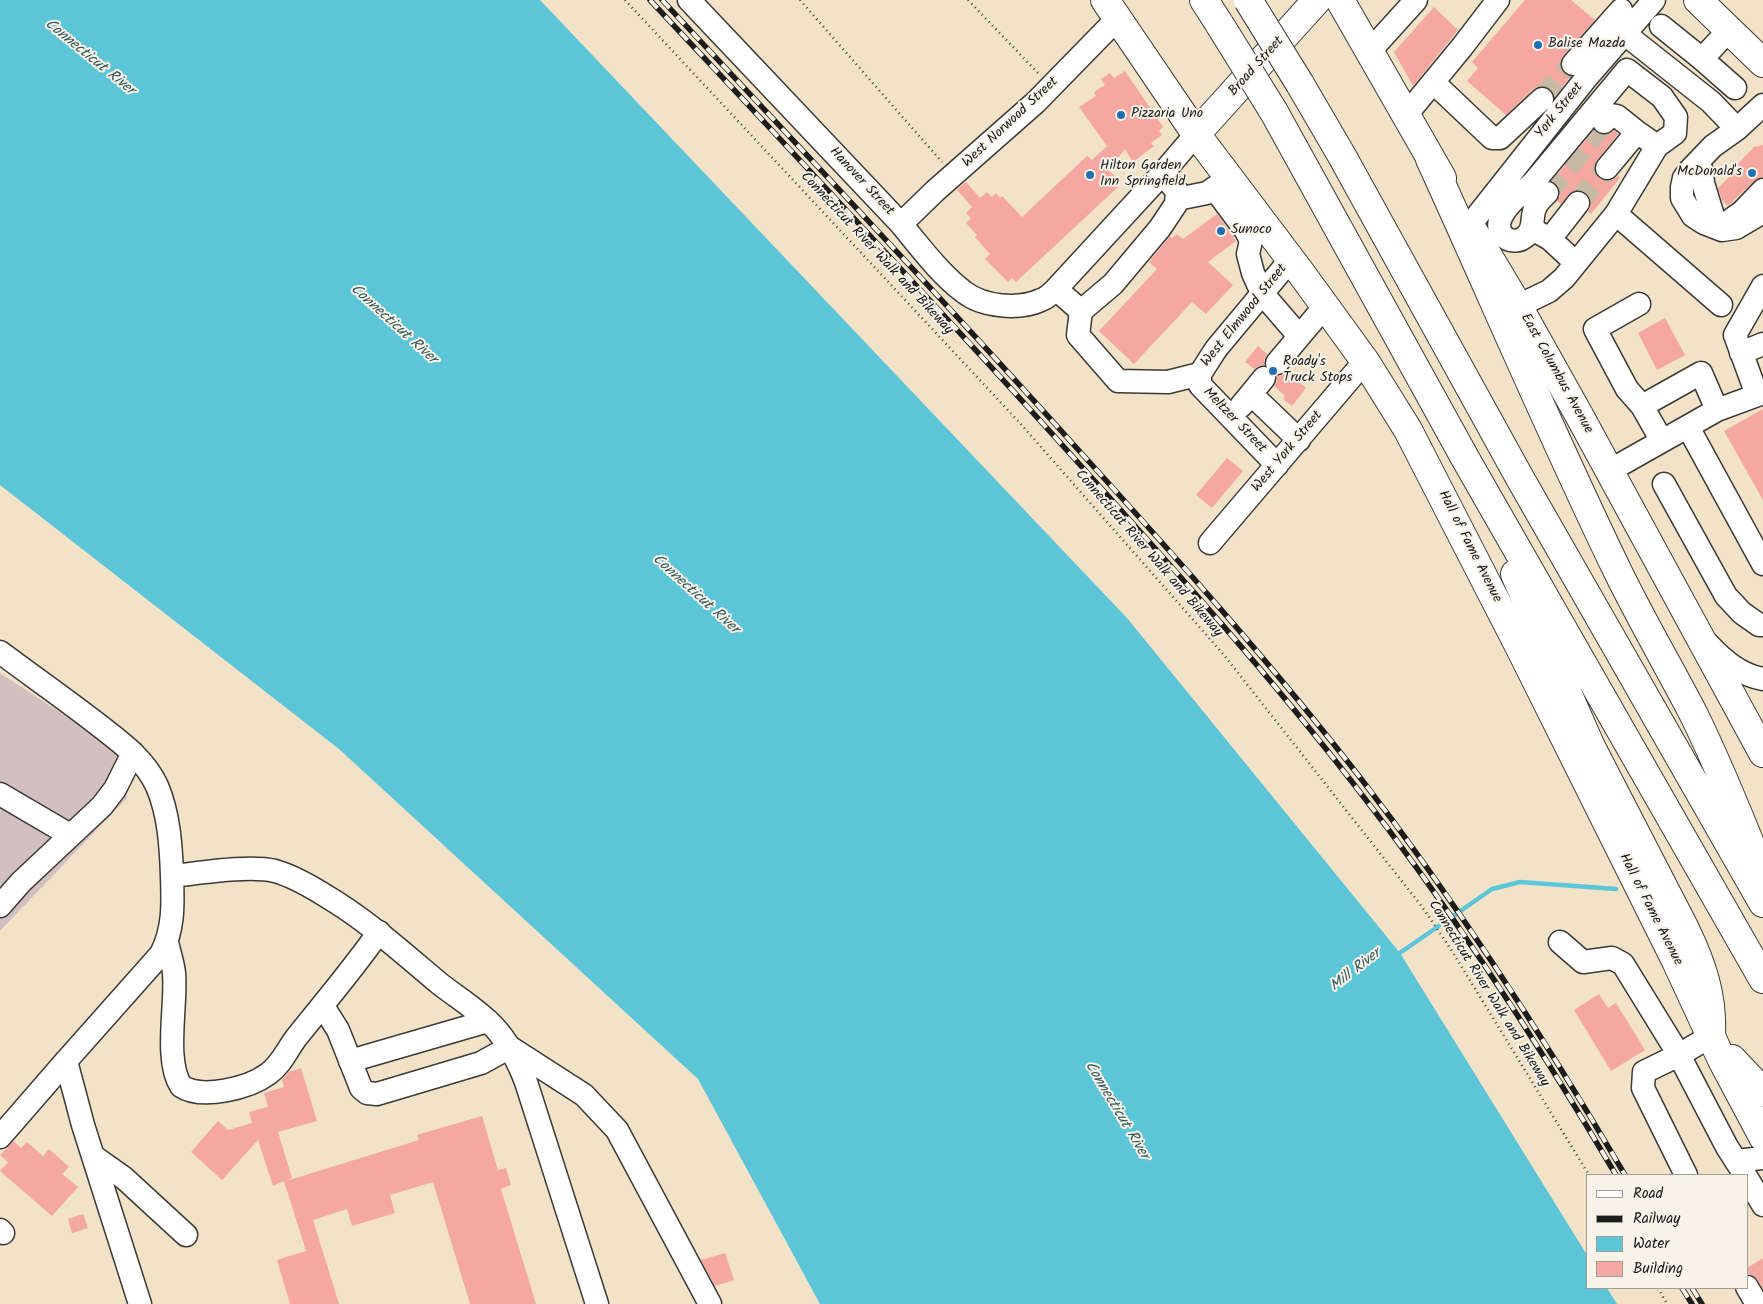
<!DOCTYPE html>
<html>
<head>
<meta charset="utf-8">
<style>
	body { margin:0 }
	#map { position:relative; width:1763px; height:1304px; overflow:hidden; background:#f2e2c7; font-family:Kalam,sans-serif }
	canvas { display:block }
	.legend { position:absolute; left:1586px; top:1174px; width:162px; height:115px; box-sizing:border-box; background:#f7f3e8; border:1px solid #9f9d96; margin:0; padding:6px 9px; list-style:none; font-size:15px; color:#1c1c1c }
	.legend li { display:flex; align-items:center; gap:10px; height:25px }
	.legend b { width:25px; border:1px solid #9f9d96 }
</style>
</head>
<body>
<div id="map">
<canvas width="1763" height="1304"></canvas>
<ul class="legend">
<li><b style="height:6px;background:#fff"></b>Road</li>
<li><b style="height:6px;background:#1c1c1c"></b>Railway</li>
<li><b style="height:14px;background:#5cc6d8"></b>Water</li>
<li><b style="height:14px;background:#f5a7a2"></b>Building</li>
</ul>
</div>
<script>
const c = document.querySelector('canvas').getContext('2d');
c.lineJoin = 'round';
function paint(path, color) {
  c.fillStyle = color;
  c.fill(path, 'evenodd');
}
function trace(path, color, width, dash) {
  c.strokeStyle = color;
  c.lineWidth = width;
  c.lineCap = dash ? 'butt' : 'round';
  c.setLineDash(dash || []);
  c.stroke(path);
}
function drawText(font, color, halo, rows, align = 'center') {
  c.font = font + ' Kalam,sans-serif';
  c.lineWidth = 4;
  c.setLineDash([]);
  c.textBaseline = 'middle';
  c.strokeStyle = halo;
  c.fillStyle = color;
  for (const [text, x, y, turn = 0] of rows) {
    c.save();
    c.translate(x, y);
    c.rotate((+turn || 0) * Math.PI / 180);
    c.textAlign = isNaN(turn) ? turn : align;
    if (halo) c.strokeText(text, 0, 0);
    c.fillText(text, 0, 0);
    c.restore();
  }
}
paint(new Path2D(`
	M 0,673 L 116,749 L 127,798 L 0,931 Z`), '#d2bfc0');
paint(new Path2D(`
	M 0,0 L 540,0 L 1127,618 L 1400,953 L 1587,1255 L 1587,1288 L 1607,1288 L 1617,1304 L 820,1304 L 698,1079 L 339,749 L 0,485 Z`), '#5cc6d8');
trace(new Path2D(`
	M 1397,955 L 1492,889 L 1520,882 L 1616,889`), '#5cc6d8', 4.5);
paint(new Path2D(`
	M 1525,0 L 1571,0 L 1595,20 L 1563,56 L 1560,62 L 1561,69 L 1565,74 L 1570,77 L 1555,97 L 1552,90 L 1546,87 L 1539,86 L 1533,89 L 1506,115 L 1467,81 L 1478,68 L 1472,62 Z
	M 1434,7 L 1458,30 L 1413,86 L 1394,52 Z
	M 1125,71 L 1163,127 L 1159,131 L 1162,135 L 1151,143 L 1154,146 L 1133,162 L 1125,149 L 1108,170 L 1118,179 L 1114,183 L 1118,187 L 1016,282 L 1012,278 L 1008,282 L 985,259 L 990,254 L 975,237 L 977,235 L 966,223 L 971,218 L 966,213 L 972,207 L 957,190 L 966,182 L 980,198 L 987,192 L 992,197 L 996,193 L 1000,198 L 1002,196 L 1022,217 L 1087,156 L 1092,160 L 1107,146 L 1079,107 L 1096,96 L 1094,92 L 1105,85 L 1101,79 L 1110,73 L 1114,78 Z
	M 1594,130 L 1601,135 L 1608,134 L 1614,130 L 1618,134 L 1597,160 L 1594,166 L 1595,173 L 1598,178 L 1604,181 L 1612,180 L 1618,176 L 1620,178 L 1591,214 L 1588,212 L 1591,205 L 1590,199 L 1586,193 L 1580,190 L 1574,191 L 1568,195 L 1561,204 L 1557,201 L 1560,196 L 1560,189 L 1557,184 L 1552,181 Z
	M 1763,145 L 1763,177 L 1754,181 L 1728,206 L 1722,200 L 1718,188 L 1731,175 L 1730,172 L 1754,147 Z
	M 1217,214 L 1236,241 L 1208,262 L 1233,285 L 1206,314 L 1192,302 L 1134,364 L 1099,331 L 1157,269 L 1149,262 L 1170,236 L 1172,238 L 1177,234 L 1183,239 Z
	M 1665,318 L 1685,355 L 1657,370 L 1638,333 Z
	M 1258,346 L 1267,354 L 1264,360 L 1264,365 L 1259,366 L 1254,369 L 1245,362 Z
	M 1287,372 L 1306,388 L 1292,406 L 1283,399 L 1285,396 L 1274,386 L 1277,381 L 1277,376 L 1282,375 Z
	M 1763,409 L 1763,500 L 1724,431 Z
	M 1227,458 L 1243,471 L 1212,508 L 1196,495 Z
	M 1599,994 L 1608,1008 L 1616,1003 L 1645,1050 L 1611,1071 L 1574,1010 Z
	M 301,1068 L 317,1121 L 278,1132 L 292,1178 L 286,1181 L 419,1140 L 417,1135 L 482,1116 L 498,1170 L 506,1168 L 511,1185 L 501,1189 L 536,1304 L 470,1304 L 433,1182 L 390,1195 L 395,1213 L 352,1226 L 347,1209 L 313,1220 L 339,1304 L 290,1304 L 277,1260 L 306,1251 L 284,1181 L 273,1186 L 258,1140 L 222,1180 L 191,1152 L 218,1121 L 228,1130 L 252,1123 L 249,1112 L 268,1107 L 264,1093 L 284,1087 L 282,1080 L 289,1072 Z
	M 14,1141 L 21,1148 L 27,1142 L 43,1156 L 49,1149 L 69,1167 L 62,1174 L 78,1187 L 52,1216 L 0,1171 L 8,1162 L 0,1155 Z
	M 83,1214 L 88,1228 L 72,1233 L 68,1219 Z
	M 725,1253 L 734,1280 L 715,1286 L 701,1260 Z
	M 1763,1258 L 1763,1288 L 1758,1280 L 1749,1274 L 1747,1270 L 1747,1268 Z`), '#f5a7a2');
trace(new Path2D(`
	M 1542,99 L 1573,64
	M 1547,193 L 1604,122
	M 1578,203 L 1607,168`), '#c7baa5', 22, [22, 11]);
const minor = new Path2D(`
	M 689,0 L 901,224 C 921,248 940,274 964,292 C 983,307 1019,310 1041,300 C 1047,298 1052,293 1056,289 L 1162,174 L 1196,134
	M 1661,26 L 1702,59 L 1729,30
	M 1625,34 L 1711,102 L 1737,129
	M 1369,52 L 1416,0
	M 1702,59 L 1735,88
	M 1573,64 L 1621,10
	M 1433,82 L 1492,138 L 1500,138 L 1542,99
	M 1763,105 L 1737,129 L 1713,146 L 1690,170 L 1684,178 L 1682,187 L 1682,198 L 1693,216 L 1704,223 L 1722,230 L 1736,228 L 1763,212
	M 1406,115 L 1462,47 L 1498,0
	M 1607,168 L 1637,132
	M 1702,171 L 1703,183 L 1713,216
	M 1214,188 L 1246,231 L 1258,222
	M 1547,193 C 1543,197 1537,202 1535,208 C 1531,217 1535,229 1526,236 C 1514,247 1495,237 1500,220 C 1505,205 1522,193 1533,183 L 1627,70 L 1662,97 L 1676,117 L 1675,133 L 1657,146 L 1637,132 L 1617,116 L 1611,115 L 1604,122
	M 1177,199 L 1207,193 L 1226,180
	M 1616,214 L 1721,305
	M 1732,219 L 1742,212 L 1763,190
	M 901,224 L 935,191 L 1036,102 L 1118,18
	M 1470,225 L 1587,77 L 1654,0
	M 1532,229 L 1550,239 L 1576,263
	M 1246,231 L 1251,241 L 1248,254 L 1253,273 L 1262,293 L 1299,336
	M 1550,239 L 1578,203
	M 1056,289 L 1081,311 L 1113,284 L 1160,228 L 1176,204 L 1177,191 L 1162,174
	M 1639,304 L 1595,329 L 1627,389 L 1642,406 L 1662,441
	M 1518,306 L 1549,291 L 1564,278 L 1616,214 L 1657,146
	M 1081,311 L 1078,335 L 1118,381 L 1168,382 L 1200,374
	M 1741,353 L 1763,344
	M 1277,363 L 1325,306
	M 1200,374 L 1216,349 L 1291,259
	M 1200,374 L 1200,385 L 1277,465
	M 1251,394 L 1299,440
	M 1757,395 L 1735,335 L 1763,286
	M 1241,406 L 1264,378
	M 1642,406 L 1701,373 L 1717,410
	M 1688,427 L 1763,564
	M 1609,471 L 1717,410 L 1763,393
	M 1664,484 L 1726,596 L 1742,613 L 1759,625 L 1763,625
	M 1210,543 L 1365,361
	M 1708,644 C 1723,660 1740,675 1763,679
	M 0,652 C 32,676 65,699 96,723 C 119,741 144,758 157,786 C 169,814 171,846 172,876
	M 0,794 L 70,835
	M 0,906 L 21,882 L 102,806 L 115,789 L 133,753
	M 167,942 C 169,952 173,963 174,973 C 177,1004 164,1060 181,1086 C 202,1100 249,1088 268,1074 C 281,1065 287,1050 296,1038 C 324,1003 353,969 379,932
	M 1560,942 L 1583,962 L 1612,958 L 1623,964 L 1679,1055 L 1727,1147 L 1745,1175
	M 323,1006 L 338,1030 L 361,1088 L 367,1093 L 377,1094 L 481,1063 L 510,1047
	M 511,1048 L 584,1095 L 617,1130 L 710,1304
	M 350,1061 L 488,1021
	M 0,1137 L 66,1061
	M 93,1156 L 124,1178 L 186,1235
	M 1736,1161 L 1763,1158
	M 1686,1175 L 1643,1088 L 1644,1072 L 1679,1055 L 1711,1036
	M 1747,1178 L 1763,1205
	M 0,1230 L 3,1233
	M 1747,1287 L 1757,1304
	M 140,1304 L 83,1125 L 66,1061 L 161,954 C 174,929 173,904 172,876 C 201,873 248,865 275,871 C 293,876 310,886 326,896 C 368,921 403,953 440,984 C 458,998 478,1010 494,1027 C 509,1043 518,1061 526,1082 L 597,1304`);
const major = new Path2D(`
	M 1105,0 L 1196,134 L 1301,273 L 1365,361 L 1408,430 L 1520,648 L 1676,961 L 1722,1060 L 1763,1137
	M 1340,0 L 1442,178
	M 1698,0 L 1763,63
	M 1196,134 L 1317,0
	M 1469,224 L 1518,306 L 1579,415 L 1763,753
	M 1732,1059 L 1763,1092`);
const highway = new Path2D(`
	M 1204,0 L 1220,25
	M 1300,84 L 1342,156 L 1521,480 L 1763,903
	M 1274,112 L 1465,458 L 1763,979
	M 1430,159 C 1493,297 1552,436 1618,572 C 1642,621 1669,667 1694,715 C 1719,766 1740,818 1761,871
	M 1515,574 L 1591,747 L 1685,929 C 1702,964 1713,996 1711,1036`);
trace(minor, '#3c3a36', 25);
trace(major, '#3c3a36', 30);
trace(highway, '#3c3a36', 30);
trace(new Path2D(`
	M 625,0 L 1019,422 L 1224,655 L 1423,908 L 1452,951 L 1589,1175
	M 800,0 L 942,162
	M 968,0 L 1038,73
	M 1658,1288 L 1667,1304`), '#3c3a36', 2.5, [1, 4]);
trace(minor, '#fff', 22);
trace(major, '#fff', 28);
trace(highway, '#fff', 28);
const rail = new Path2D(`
	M 650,0 C 795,155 940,309 1082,467 C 1176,571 1270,676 1356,787 C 1452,910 1537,1041 1616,1175
	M 662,0 C 799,147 938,294 1073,444 C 1172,553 1272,664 1362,780 C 1459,906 1545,1039 1625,1175
	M 1682,1288 L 1692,1304
	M 1692,1288 L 1702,1304`);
trace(rail, '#1c1c1c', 5.5);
trace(rail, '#f7f3e8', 4, [11]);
const highwayBridge = new Path2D(`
	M 1248,0 L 1300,84
	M 1220,25 L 1274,112`);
trace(highwayBridge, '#3c3a36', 30, []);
trace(highwayBridge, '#fff', 28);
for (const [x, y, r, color] of [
	[1538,45,5,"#1f6fb2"],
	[1121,115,5,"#1f6fb2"],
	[1752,173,5,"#1f6fb2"],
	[1090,175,5,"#1f6fb2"],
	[1221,231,5,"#1f6fb2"],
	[1273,371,5,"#1f6fb2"]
]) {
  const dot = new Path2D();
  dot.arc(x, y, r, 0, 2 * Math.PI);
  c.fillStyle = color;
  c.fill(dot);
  trace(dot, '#f7f3e8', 2);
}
drawText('14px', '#1c1c1c', '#f7f3e8', [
	["Balise Mazda",1548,45],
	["Pizzaria Uno",1131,115],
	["Hilton Garden",1100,167],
	["Inn Springfield",1100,183],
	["McDonald's",1742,173,"right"],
	["Sunoco",1231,231],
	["Roady's",1283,363],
	["Truck Stops",1283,379]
], 'left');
drawText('14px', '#1c1c1c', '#f7f3e8', [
	["Broad Street",1257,67,-48],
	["York Street",1560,111,-51],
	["West Norwood Street",1011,123,-43],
	["Hanover Street",861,182,47],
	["Connecticut River Walk and Bikeway",876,254,47],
	["West Elmwood Street",1245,316,-51],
	["East Columbus Avenue",1556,374,61],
	["Meltzer Street",1234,421,46],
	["West York Street",1288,452,-50],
	["Hall of Fame Avenue",1469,547,63],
	["Connecticut River Walk and Bikeway",1148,554,49],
	["Hall of Fame Avenue",1650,910,63],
	["Connecticut River Walk and Bikeway",1488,994,58]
]);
drawText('italic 15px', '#32585e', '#f7f3e8', [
	["Connecticut River",89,58,39],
	["Connecticut River",393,325,42],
	["Connecticut River",695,595,42],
	["Mill River",1356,971,-38],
	["Connecticut River",1116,1111,59]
]);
</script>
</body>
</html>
